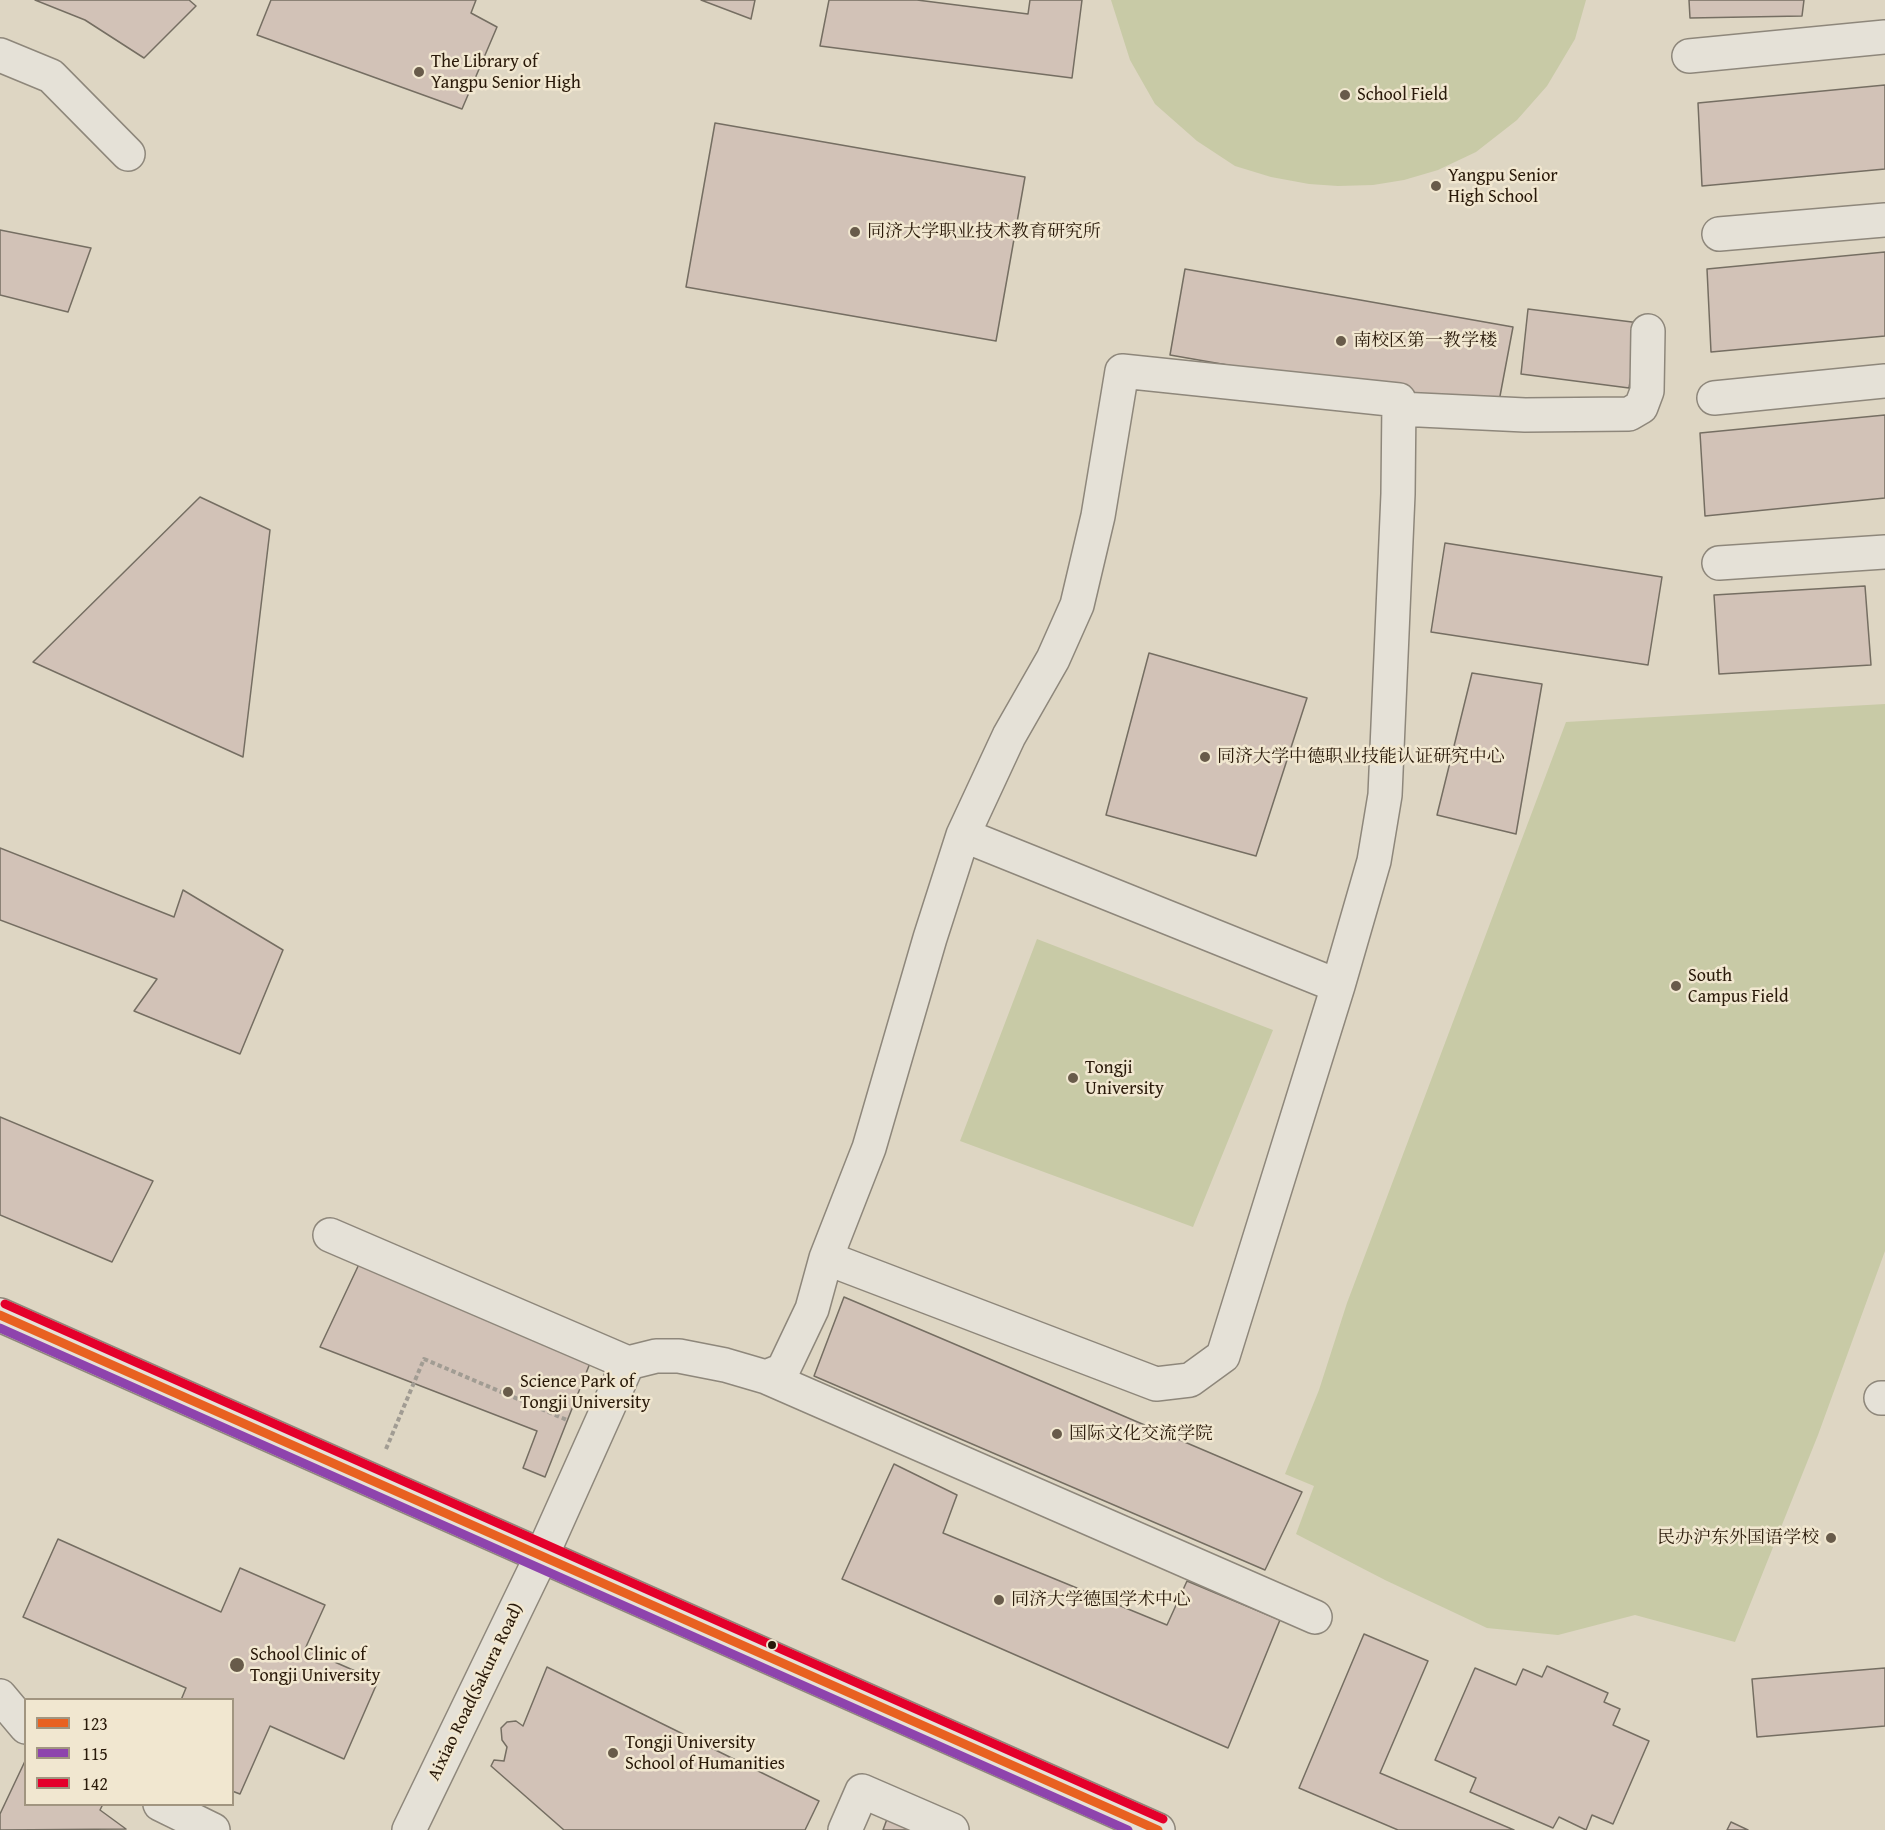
<!DOCTYPE html>
<html>
<head>
<meta charset="utf-8">
<style>
	body { margin:0 }
	#map { position:relative; width:1885px; height:1830px; overflow:hidden; background:#ded6c3; font-family:"Gentium Book Plus",serif }
	canvas { display:block }
	.legend { position:absolute; left:24px; top:1698px; width:210px; height:108px; box-sizing:border-box; background:#f1e7d0; border:2px solid #a19580; margin:0; padding:8px 10px; list-style:none; font-size:18px; color:#291909 }
	.legend li { display:flex; align-items:center; gap:12px; height:30px }
	.legend b { width:30px; border:2px solid #a19580 }
</style>
</head>
<body>
<div id="map">
<canvas width="1885" height="1830"></canvas>
<ul class="legend">
<li><b style="height:8px;background:#e86121"></b>123</li>
<li><b style="height:8px;background:#8e44ad"></b>115</li>
<li><b style="height:8px;background:#e4002b"></b>142</li>
</ul>
</div>
<script>
const c = document.querySelector('canvas').getContext('2d');
c.lineJoin = 'round';
function paint(path, color) {
  c.fillStyle = color;
  c.fill(path, 'evenodd');
}
function trace(path, color, width, dash) {
  c.strokeStyle = color;
  c.lineWidth = width;
  c.lineCap = dash ? 'butt' : 'round';
  c.setLineDash(dash || []);
  c.stroke(path);
}
function drawText(font, color, halo, rows, align = 'center') {
  c.font = font + ' "Gentium Book Plus","Noto Serif SC",serif';
  c.lineWidth = 5;
  c.setLineDash([]);
  c.textBaseline = 'middle';
  c.strokeStyle = halo;
  c.fillStyle = color;
  for (const [text, x, y, turn = 0] of rows) {
    c.save();
    c.translate(x, y);
    c.rotate((+turn || 0) * Math.PI / 180);
    c.textAlign = isNaN(turn) ? turn : align;
    if (halo) c.strokeText(text, 0, 0);
    c.fillText(text, 0, 0);
    c.restore();
  }
}
paint(new Path2D(`
	M 1111,0 L 1586,0 L 1575,39 L 1547,86 L 1517,120 L 1476,152 L 1438,170 L 1404,180 L 1373,185 L 1338,186 L 1309,184 L 1271,177 L 1235,166 L 1197,141 L 1155,104 L 1130,60 Z
	M 1885,704 L 1885,1251 L 1818,1435 L 1735,1642 L 1635,1615 L 1558,1635 L 1487,1628 L 1385,1580 L 1296,1534 L 1314,1486 L 1285,1474 L 1319,1390 L 1347,1303 L 1566,722 Z
	M 1037,939 L 1273,1030 L 1193,1227 L 960,1141 Z`), '#c8caa6');
const building = new Path2D(`
	M 35,0 L 189,0 L 196,6 L 144,58 L 85,20 Z
	M 271,0 L 476,0 L 471,13 L 497,27 L 462,109 L 257,35 Z
	M 701,0 L 755,0 L 751,19 Z
	M 829,0 L 917,0 L 1028,14 L 1030,0 L 1082,0 L 1072,78 L 820,46 Z
	M 1689,0 L 1804,0 L 1802,16 L 1690,18 Z
	M 1885,85 L 1885,169 L 1702,186 L 1698,103 Z
	M 715,123 L 1025,177 L 996,341 L 686,287 Z
	M 0,230 L 91,248 L 68,312 L 0,295 Z
	M 1885,252 L 1885,336 L 1711,352 L 1707,269 Z
	M 1185,269 L 1513,327 L 1497,412 L 1170,355 Z
	M 1528,309 L 1640,323 L 1629,388 L 1521,374 Z
	M 1885,415 L 1885,498 L 1705,516 L 1700,433 Z
	M 200,497 L 270,530 L 243,757 L 33,662 Z
	M 1445,543 L 1662,577 L 1648,665 L 1431,632 Z
	M 1865,586 L 1871,665 L 1719,674 L 1714,595 Z
	M 1149,653 L 1307,698 L 1256,856 L 1106,815 Z
	M 1472,673 L 1542,684 L 1516,834 L 1437,815 Z
	M 0,848 L 174,917 L 183,890 L 283,950 L 240,1054 L 134,1011 L 157,979 L 0,920 Z
	M 0,1117 L 153,1181 L 112,1262 L 0,1215 Z
	M 361,1260 L 594,1353 L 545,1477 L 523,1468 L 537,1431 L 320,1347 Z
	M 844,1297 L 1302,1492 L 1265,1570 L 814,1376 Z
	M 894,1464 L 957,1495 L 943,1533 L 1167,1625 L 1187,1581 L 1280,1620 L 1228,1748 L 842,1579 Z
	M 58,1539 L 221,1612 L 240,1568 L 325,1605 L 305,1649 L 378,1681 L 344,1759 L 270,1726 L 240,1794 L 232,1791 L 232,1700 L 181,1700 L 186,1688 L 23,1617 Z
	M 1364,1634 L 1428,1661 L 1380,1773 L 1514,1830 L 1398,1830 L 1299,1788 Z
	M 1547,1666 L 1608,1693 L 1604,1702 L 1620,1709 L 1613,1725 L 1649,1741 L 1613,1824 L 1592,1815 L 1586,1830 L 1559,1817 L 1553,1828 L 1470,1792 L 1476,1778 L 1435,1760 L 1475,1668 L 1516,1685 L 1523,1669 L 1542,1677 Z
	M 547,1667 L 819,1801 L 805,1830 L 564,1830 L 491,1766 L 494,1760 L 504,1761 L 507,1747 L 502,1740 L 501,1728 L 507,1722 L 516,1721 L 523,1726 Z
	M 1885,1668 L 1885,1726 L 1757,1737 L 1752,1679 Z
	M 26,1759 L 26,1804 L 103,1804 L 100,1810 L 126,1829 L 0,1830 L 0,1814 Z
	M 887,1819 L 913,1830 L 883,1830 Z
	M 1731,1822 L 1748,1830 L 1727,1830 Z`);
paint(building, '#d2c2b7');
trace(building, '#756e62', 1.5);
const minor = new Path2D(`
	M 0,55 L 51,76 L 128,154
	M 1689,56 L 1885,37
	M 1719,234 L 1885,220
	M 1714,398 L 1885,381
	M 1399,409 L 1525,415 L 1629,414 L 1641,407 L 1647,391 L 1648,331
	M 1719,563 L 1885,552
	M 963,835 L 1338,986
	M 330,1235 L 628,1363
	M 0,1315 L 1158,1830
	M 766,1377 L 1315,1617
	M 1881,1398 L 1885,1398
	M 0,1696 L 26,1727
	M 160,1804 L 213,1830
	M 409,1830 L 542,1555 L 628,1363 L 656,1356 L 679,1356 L 725,1365 L 766,1377 L 783,1370 L 812,1309 L 826,1258 L 869,1148 L 930,938 L 963,835 L 1009,736 L 1053,659 L 1077,605 L 1098,516 L 1122,371 L 1399,400 L 1398,494 L 1385,795 L 1374,861 L 1338,986 L 1223,1356 L 1190,1380 L 1156,1384 L 826,1258
	M 845,1830 L 862,1791 L 952,1830`);
trace(minor, '#8e877b', 36);
trace(new Path2D(`
	M 386,1449 L 424,1359 L 567,1420`), '#a19c93', 4, [4.5, 3]);
trace(minor, '#e5e1d7', 33);
trace(new Path2D(`
	M 0,1315 L 1158,1830`), '#e86121', 9);
trace(new Path2D(`
	M 0,1328 L 1128,1830`), '#8e44ad', 9);
trace(new Path2D(`
	M 5,1304 L 1163,1819`), '#e4002b', 9);
for (const [x, y, r, color] of [
	[419,72,6,"#685b4a"],
	[1345,95,6,"#685b4a"],
	[1436,186,6,"#685b4a"],
	[855,232,6,"#685b4a"],
	[1341,341,6,"#685b4a"],
	[1205,757,6,"#685b4a"],
	[1676,986,6,"#685b4a"],
	[1073,1078,6,"#685b4a"],
	[508,1392,6,"#685b4a"],
	[1057,1434,6,"#685b4a"],
	[1831,1538,6,"#685b4a"],
	[999,1600,6,"#685b4a"],
	[772,1645,5,"#291909"],
	[237,1665,8,"#685b4a"],
	[613,1753,6,"#685b4a"]
]) {
  const dot = new Path2D();
  dot.arc(x, y, r, 0, 2 * Math.PI);
  c.fillStyle = color;
  c.fill(dot);
  trace(dot, '#f1e7d0', 2);
}
drawText('18px', '#291909', '#f1e7d0', [
	["The Library of",431,62],
	["Yangpu Senior High",431,83],
	["School Field",1357,95],
	["Yangpu Senior",1448,176],
	["High School",1448,197],
	["同济大学职业技术教育研究所",867,232],
	["南校区第一教学楼",1353,341],
	["同济大学中德职业技能认证研究中心",1217,757],
	["South",1688,976],
	["Campus Field",1688,997],
	["Tongji",1085,1068],
	["University",1085,1089],
	["Science Park of",520,1382],
	["Tongji University",520,1403],
	["国际文化交流学院",1069,1434],
	["民办沪东外国语学校",1819,1538,"right"],
	["同济大学德国学术中心",1011,1600],
	["School Clinic of",250,1655],
	["Tongji University",250,1676],
	["Tongji University",625,1743],
	["School of Humanities",625,1764]
], 'left');
drawText('18px', '#291909', '#f1e7d0', [
	["Aixiao Road(Sakura Road)",476,1692,-64]
]);
</script>
</body>
</html>
